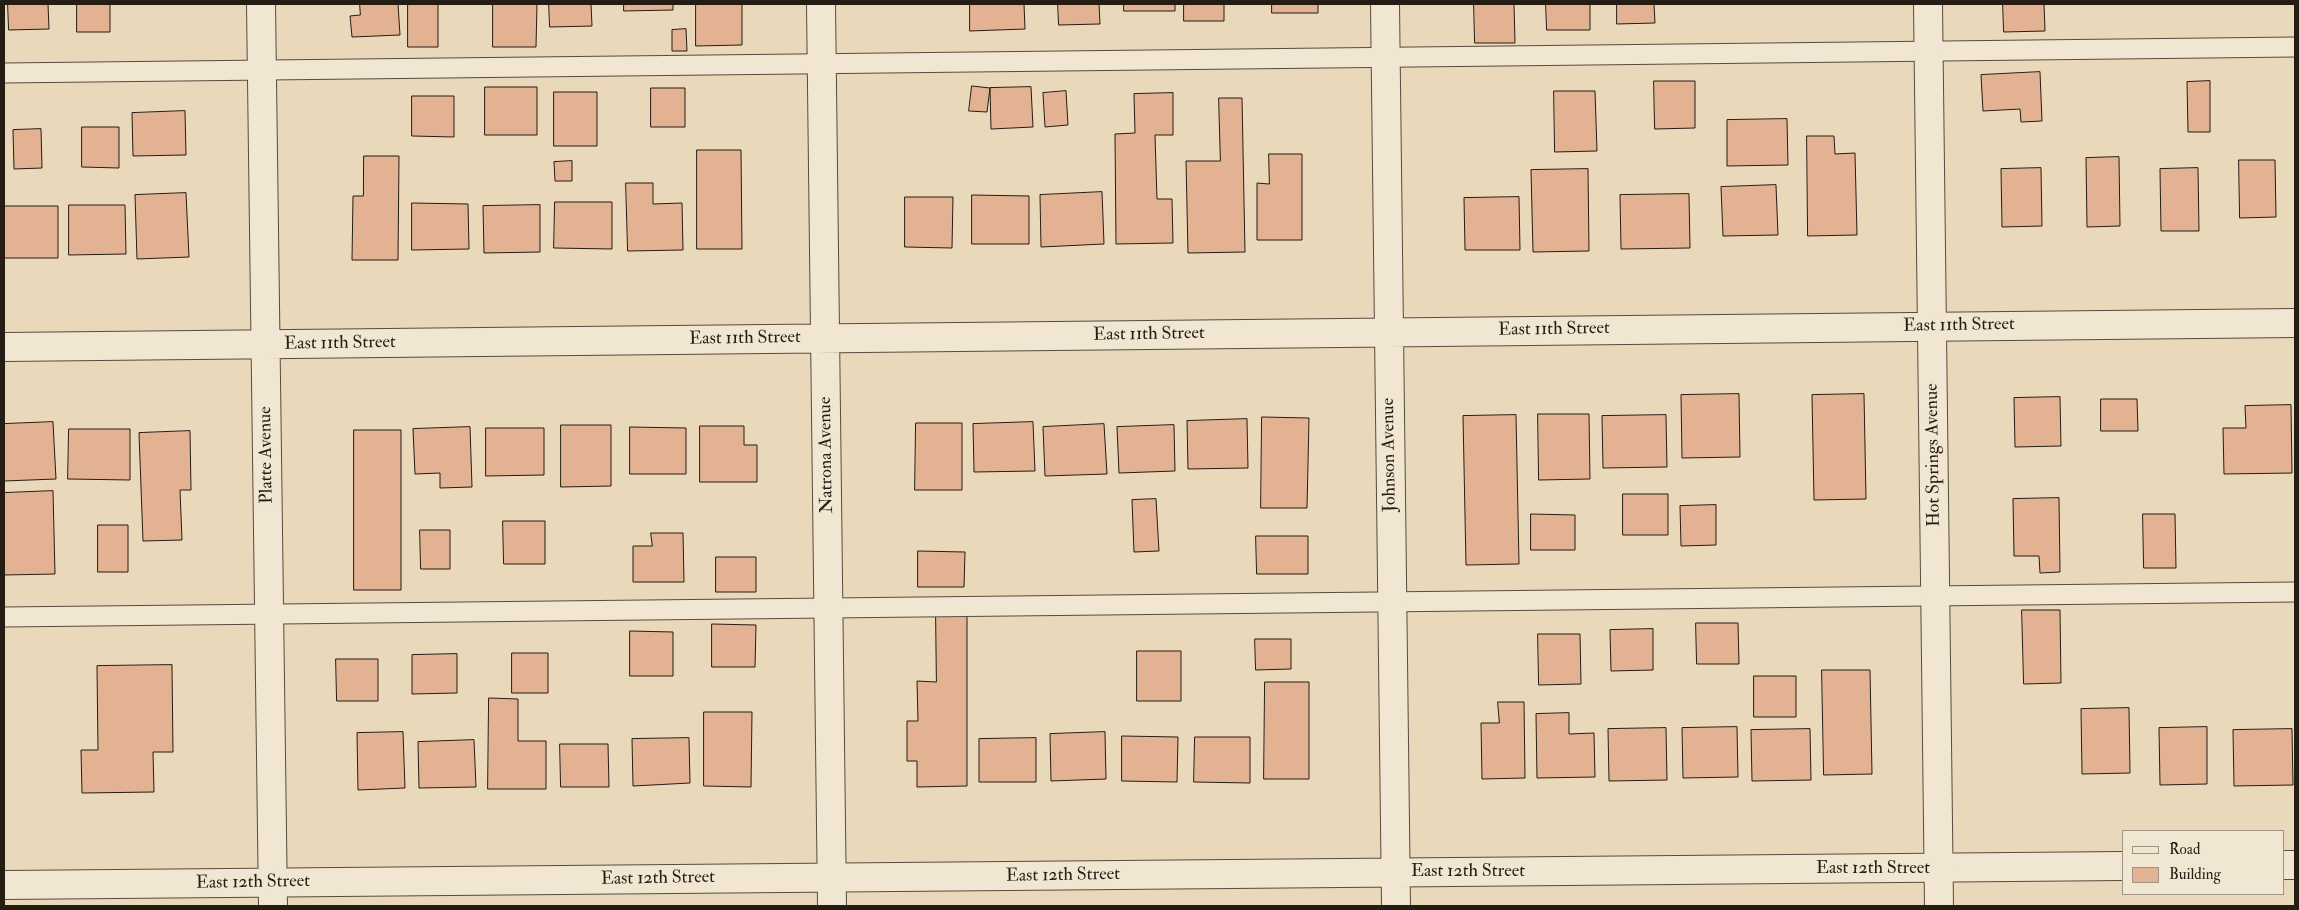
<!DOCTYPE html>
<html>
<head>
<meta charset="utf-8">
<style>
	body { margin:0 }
	#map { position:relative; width:2299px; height:910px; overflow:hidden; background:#e9d9ba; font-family:"IM FELL Double Pica",serif }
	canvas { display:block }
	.frame { position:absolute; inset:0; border:5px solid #251c14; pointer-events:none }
	.legend { position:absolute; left:2122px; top:830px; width:162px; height:65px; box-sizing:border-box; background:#f1e6d2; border:1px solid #9f9586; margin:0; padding:6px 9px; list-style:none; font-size:15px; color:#251c14 }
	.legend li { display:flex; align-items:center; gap:10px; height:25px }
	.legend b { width:25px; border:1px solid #9f9586 }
</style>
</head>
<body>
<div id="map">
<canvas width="2299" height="910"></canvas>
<div class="frame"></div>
<ul class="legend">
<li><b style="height:6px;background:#f1e6d2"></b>Road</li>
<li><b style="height:14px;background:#e3b293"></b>Building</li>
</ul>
</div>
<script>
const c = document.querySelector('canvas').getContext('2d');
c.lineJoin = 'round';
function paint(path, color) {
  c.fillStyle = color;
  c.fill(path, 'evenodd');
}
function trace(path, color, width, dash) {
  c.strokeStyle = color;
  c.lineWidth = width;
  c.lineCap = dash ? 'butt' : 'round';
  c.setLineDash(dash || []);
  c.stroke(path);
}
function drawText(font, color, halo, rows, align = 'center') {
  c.font = font + ' "IM FELL Double Pica",serif';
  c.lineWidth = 5;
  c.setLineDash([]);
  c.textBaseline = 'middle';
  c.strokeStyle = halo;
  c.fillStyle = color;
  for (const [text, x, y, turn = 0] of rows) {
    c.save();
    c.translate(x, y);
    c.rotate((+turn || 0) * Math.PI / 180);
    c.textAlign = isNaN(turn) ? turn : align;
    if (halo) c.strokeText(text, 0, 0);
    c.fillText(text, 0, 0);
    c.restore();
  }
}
const building = new Path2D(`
	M 8,4 L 48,4 L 49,29 L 9,30 Z
	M 77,4 L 110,4 L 110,32 L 77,32 Z
	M 360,4 L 398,4 L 400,35 L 352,37 L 350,16 L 360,15 Z
	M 408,4 L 438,4 L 438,47 L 408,47 Z
	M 493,4 L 537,4 L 536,47 L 493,47 Z
	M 549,4 L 591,4 L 592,26 L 550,27 Z
	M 624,4 L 673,4 L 673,10 L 624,11 Z
	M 696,4 L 742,4 L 742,45 L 696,46 Z
	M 970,4 L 1024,4 L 1025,29 L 970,31 Z
	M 1058,4 L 1099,4 L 1100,24 L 1059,25 Z
	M 1124,4 L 1175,4 L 1175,11 L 1124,11 Z
	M 1184,4 L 1224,4 L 1224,21 L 1184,21 Z
	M 1272,4 L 1318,4 L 1318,13 L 1272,13 Z
	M 1474,4 L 1514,4 L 1515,43 L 1475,43 Z
	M 1546,4 L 1590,4 L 1590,30 L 1547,30 Z
	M 1617,4 L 1654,4 L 1655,23 L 1617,24 Z
	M 2003,4 L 2044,4 L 2045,31 L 2004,32 Z
	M 686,29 L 687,51 L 672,51 L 672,30 Z
	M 2040,72 L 2042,121 L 2021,122 L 2020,109 L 1983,111 L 1981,75 Z
	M 1654,81 L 1695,81 L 1695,128 L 1655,129 Z
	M 2210,81 L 2210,132 L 2188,132 L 2187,82 Z
	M 972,86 L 990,88 L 987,112 L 969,111 Z
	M 485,87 L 537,87 L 537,135 L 485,135 Z
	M 1031,87 L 1033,127 L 991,129 L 990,88 Z
	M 651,88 L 685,88 L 685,127 L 651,127 Z
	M 1066,91 L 1068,125 L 1045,127 L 1043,93 Z
	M 1554,91 L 1595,91 L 1597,151 L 1555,152 Z
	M 554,92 L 597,92 L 597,146 L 554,146 Z
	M 1173,93 L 1173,135 L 1155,135 L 1157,199 L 1172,199 L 1173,243 L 1116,244 L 1115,134 L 1135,133 L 1134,94 Z
	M 412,96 L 454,96 L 454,137 L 412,136 Z
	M 1219,98 L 1242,98 L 1245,252 L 1188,253 L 1186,161 L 1220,161 Z
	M 185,111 L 186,155 L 133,156 L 132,113 Z
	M 1787,119 L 1788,165 L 1727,166 L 1727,120 Z
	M 82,127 L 119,127 L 119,168 L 82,167 Z
	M 41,129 L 42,168 L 14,169 L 13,130 Z
	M 1807,136 L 1834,136 L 1835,154 L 1855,153 L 1857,235 L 1808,236 Z
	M 697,150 L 741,150 L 742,249 L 697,249 Z
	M 1269,154 L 1302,154 L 1302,240 L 1257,240 L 1257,183 L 1269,184 Z
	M 364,156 L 399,156 L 398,260 L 352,260 L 353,196 L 363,196 Z
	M 2119,157 L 2120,226 L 2087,227 L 2086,158 Z
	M 2239,160 L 2275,160 L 2276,217 L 2240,218 Z
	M 572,161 L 572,181 L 555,181 L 554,162 Z
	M 2041,168 L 2042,226 L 2002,227 L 2001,169 Z
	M 2198,168 L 2199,231 L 2161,231 L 2160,169 Z
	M 1588,169 L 1589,251 L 1533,252 L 1531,170 Z
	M 626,183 L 653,183 L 653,204 L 682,203 L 683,250 L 628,251 Z
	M 1776,185 L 1778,235 L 1723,236 L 1721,187 Z
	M 1102,192 L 1104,244 L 1041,247 L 1040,195 Z
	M 186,193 L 189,257 L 137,259 L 135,195 Z
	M 1689,194 L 1690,248 L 1621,249 L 1620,195 Z
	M 972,195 L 1029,196 L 1029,244 L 972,244 Z
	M 905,197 L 953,197 L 952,248 L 905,247 Z
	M 1519,197 L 1520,250 L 1465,250 L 1464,198 Z
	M 555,202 L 612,202 L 612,249 L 554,248 Z
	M 412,203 L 468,204 L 469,249 L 412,250 Z
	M 69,205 L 125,205 L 126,254 L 69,255 Z
	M 540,205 L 540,252 L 484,253 L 483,206 Z
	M 4,206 L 58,206 L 58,258 L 4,258 Z
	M 1739,394 L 1740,457 L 1682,458 L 1681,395 Z
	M 1864,394 L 1866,499 L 1814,500 L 1812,395 Z
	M 2060,397 L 2061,446 L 2015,447 L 2014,398 Z
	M 2101,399 L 2137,399 L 2138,431 L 2101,431 Z
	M 2291,405 L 2292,473 L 2224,474 L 2223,428 L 2246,428 L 2245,406 Z
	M 1538,414 L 1589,414 L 1590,479 L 1539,480 Z
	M 1516,415 L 1519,564 L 1466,565 L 1463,416 Z
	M 1666,415 L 1667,467 L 1603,468 L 1602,416 Z
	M 1262,417 L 1309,418 L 1307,508 L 1261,508 Z
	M 1247,419 L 1248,468 L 1188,469 L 1187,421 Z
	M 53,422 L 56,479 L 4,481 L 4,424 Z
	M 1033,422 L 1035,471 L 974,472 L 973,424 Z
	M 916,423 L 962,423 L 962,490 L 915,490 Z
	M 1104,424 L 1107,474 L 1045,476 L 1043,427 Z
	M 561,425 L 611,425 L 611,486 L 561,487 Z
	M 1174,425 L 1175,471 L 1119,473 L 1117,427 Z
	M 700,426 L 744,426 L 744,445 L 757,445 L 757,482 L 700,482 Z
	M 470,427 L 472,487 L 440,488 L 440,473 L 415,474 L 413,429 Z
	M 630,427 L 686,428 L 686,474 L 630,474 Z
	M 486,428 L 544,428 L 544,475 L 486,476 Z
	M 69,429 L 130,429 L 130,480 L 68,479 Z
	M 354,430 L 401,430 L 401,590 L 354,590 Z
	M 190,431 L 191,490 L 180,490 L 182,540 L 143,541 L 139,433 Z
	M 53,491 L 55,574 L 4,575 L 4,493 Z
	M 1623,494 L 1668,494 L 1668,535 L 1623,535 Z
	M 2059,498 L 2060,572 L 2040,573 L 2039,556 L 2014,556 L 2013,499 Z
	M 1156,499 L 1159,551 L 1134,552 L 1132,500 Z
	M 1716,505 L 1716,545 L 1681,546 L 1680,506 Z
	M 1531,514 L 1575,515 L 1575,550 L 1531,550 Z
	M 2143,514 L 2175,514 L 2176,568 L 2144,568 Z
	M 503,521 L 545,521 L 545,564 L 504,564 Z
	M 98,525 L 128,525 L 128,572 L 98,572 Z
	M 420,530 L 450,530 L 450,569 L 421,569 Z
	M 651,533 L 683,533 L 684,582 L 633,582 L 633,546 L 652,546 Z
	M 1256,536 L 1308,536 L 1308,574 L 1257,574 Z
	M 918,551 L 965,552 L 964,587 L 918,587 Z
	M 716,557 L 756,557 L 756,592 L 716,592 Z
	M 2022,610 L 2060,610 L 2061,683 L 2024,684 Z
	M 936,616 L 967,616 L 967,786 L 917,787 L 917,761 L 907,761 L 907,721 L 918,721 L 917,681 L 936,682 Z
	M 1696,623 L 1738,623 L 1739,664 L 1697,664 Z
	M 712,624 L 756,625 L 755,667 L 712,667 Z
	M 1653,629 L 1653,670 L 1611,671 L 1610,630 Z
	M 630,631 L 673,632 L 673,676 L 630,676 Z
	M 1538,634 L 1580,634 L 1581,684 L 1539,685 Z
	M 1255,639 L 1291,639 L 1291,669 L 1256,670 Z
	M 1137,651 L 1181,651 L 1181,701 L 1137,701 Z
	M 512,653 L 548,653 L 548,693 L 512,693 Z
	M 457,654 L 457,693 L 412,694 L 412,655 Z
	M 336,659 L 378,659 L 378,701 L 337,701 Z
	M 172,665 L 173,752 L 153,752 L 154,792 L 82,793 L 81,750 L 98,750 L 97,666 Z
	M 1822,670 L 1870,670 L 1872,774 L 1824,775 Z
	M 1754,676 L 1796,676 L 1796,717 L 1754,717 Z
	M 1265,682 L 1309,682 L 1309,779 L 1264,779 Z
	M 489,698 L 518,699 L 518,741 L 546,741 L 546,789 L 488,789 Z
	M 1498,702 L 1524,702 L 1525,778 L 1482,779 L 1481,723 L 1499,723 Z
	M 2129,708 L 2130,773 L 2082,774 L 2081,709 Z
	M 704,712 L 752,712 L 751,787 L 704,786 Z
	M 1569,713 L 1569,734 L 1594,733 L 1595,777 L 1537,778 L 1536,714 Z
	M 1737,727 L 1738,777 L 1683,778 L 1682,728 Z
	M 2207,727 L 2207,784 L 2160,785 L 2159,728 Z
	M 1666,728 L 1667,780 L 1609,781 L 1608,729 Z
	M 1810,729 L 1811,780 L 1752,781 L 1751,730 Z
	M 2292,729 L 2293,785 L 2234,786 L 2233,730 Z
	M 403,732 L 405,788 L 358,790 L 357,733 Z
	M 1105,732 L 1106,779 L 1051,781 L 1050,734 Z
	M 1122,736 L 1178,737 L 1177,782 L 1122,781 Z
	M 1195,737 L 1250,737 L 1250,783 L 1194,782 Z
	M 689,738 L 690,783 L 633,786 L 632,739 Z
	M 1036,738 L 1036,782 L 979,782 L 979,739 Z
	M 474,740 L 476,787 L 419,788 L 418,742 Z
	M 560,744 L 608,744 L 609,787 L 561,787 Z`);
paint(building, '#e3b293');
trace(building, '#251c14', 1);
const service = new Path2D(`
	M 4,73 L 2295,47
	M 4,617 L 2295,592`);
const minor = new Path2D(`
	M 261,4 L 273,906
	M 821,4 L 832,906
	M 1385,4 L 1396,906
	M 4,347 L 2295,323
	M 2283,865 L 2295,865
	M 4,885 L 2123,866`);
const tertiary = new Path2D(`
	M 1928,4 L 1939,906`);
trace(service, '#564b3e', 21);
trace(minor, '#564b3e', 30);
trace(tertiary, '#564b3e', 30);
trace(service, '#f1e6d2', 19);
trace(minor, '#f1e6d2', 28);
trace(tertiary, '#f1e6d2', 28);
drawText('18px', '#251c14', '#f1e6d2', [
	["East 11th Street",1959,326,-1],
	["East 11th Street",1554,330,-1],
	["East 11th Street",1149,335,-1],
	["East 11th Street",745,339,-1],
	["East 11th Street",340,344,-1],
	["Platte Avenue",267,455,-91],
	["Natrona Avenue",827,455,-91],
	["Johnson Avenue",1390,455,-91],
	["Hot Springs Avenue",1934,455,-91],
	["East 12th Street",1873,869],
	["East 12th Street",1468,872],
	["East 12th Street",1063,876,-1],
	["East 12th Street",658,879,-1],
	["East 12th Street",253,883,-1]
]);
</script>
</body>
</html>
